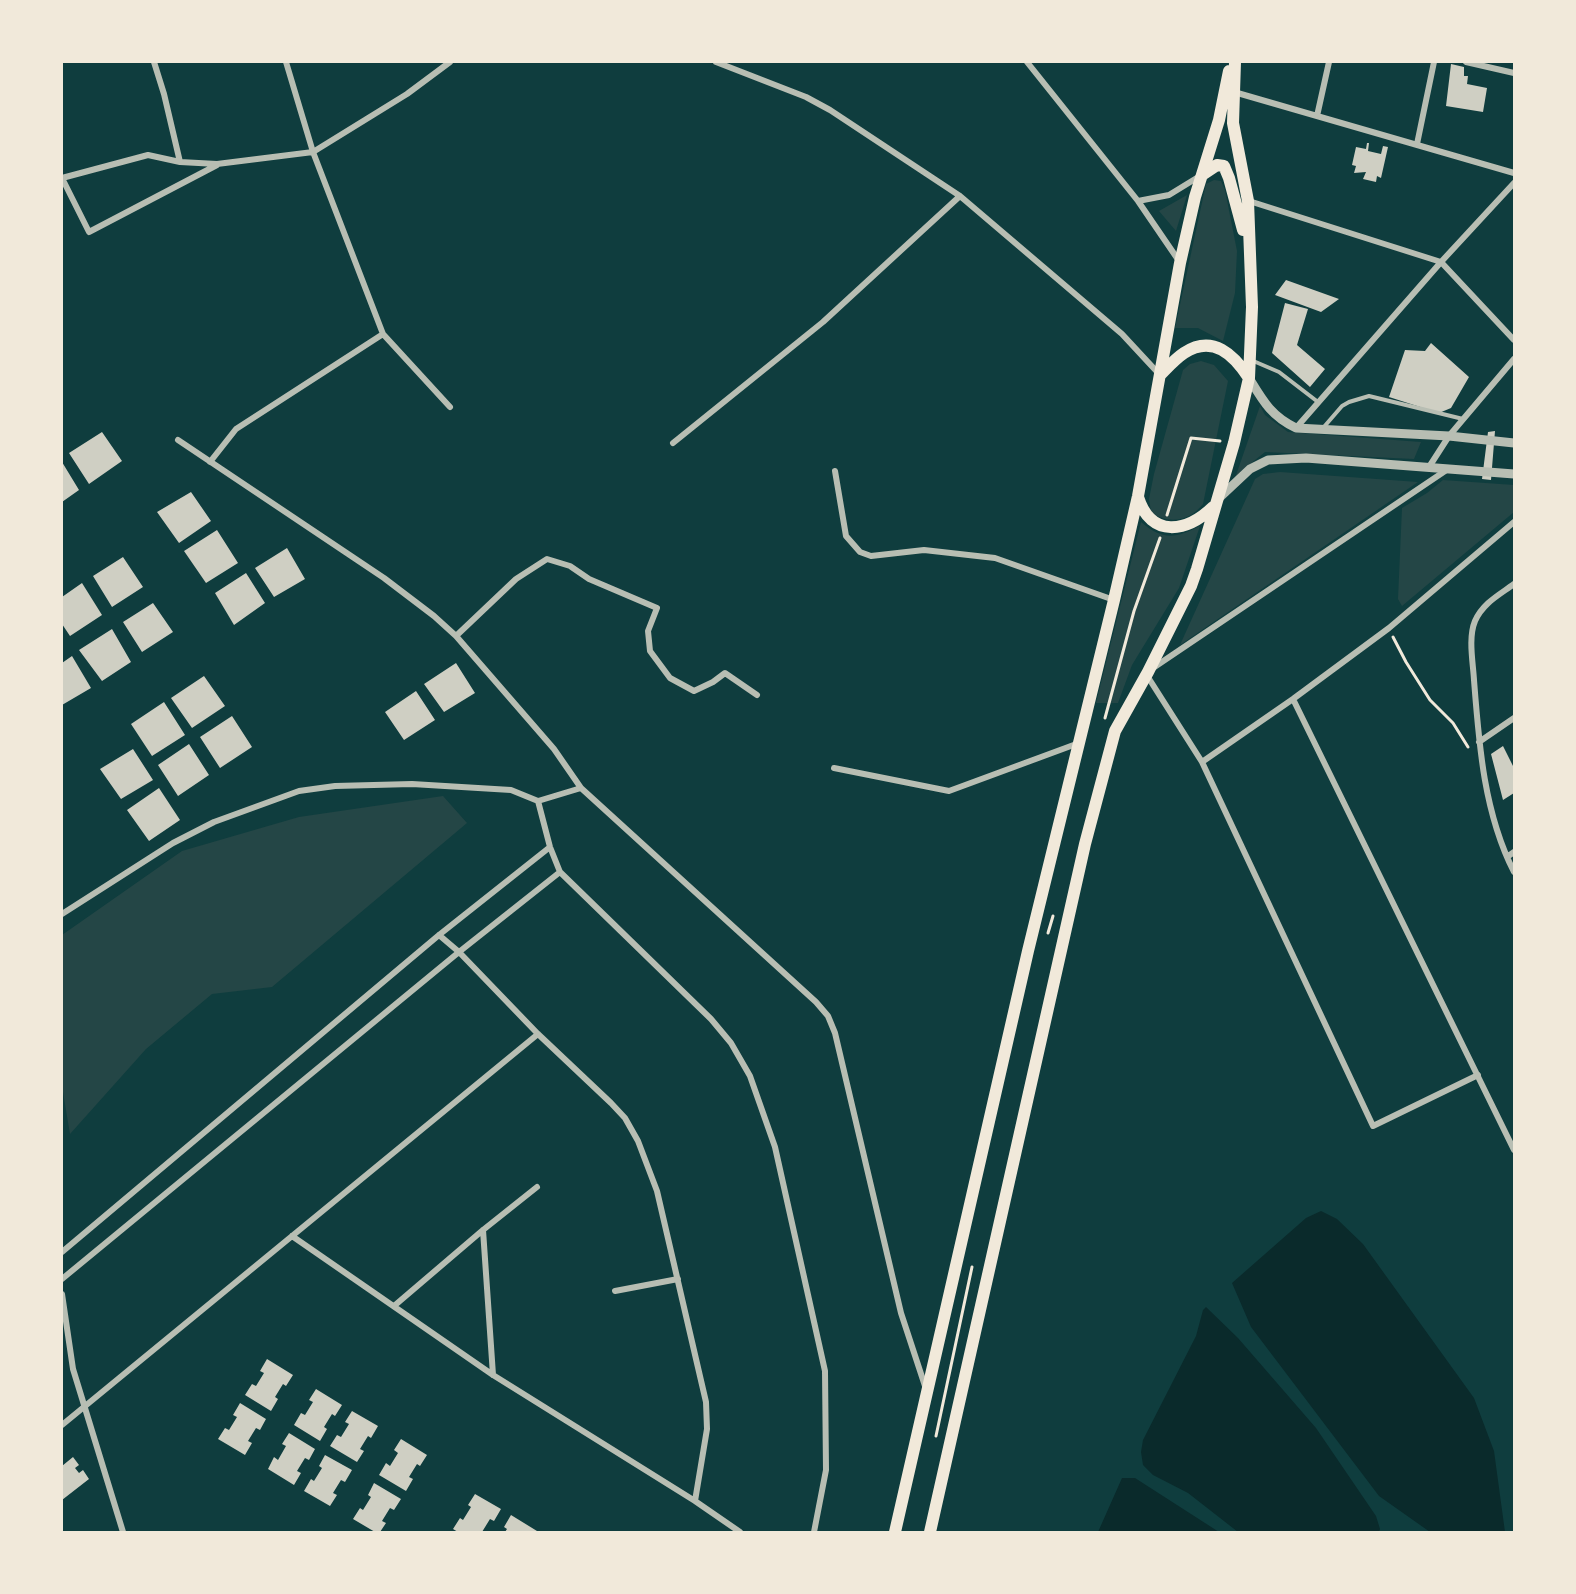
<!DOCTYPE html>
<html>
<head>
<meta charset="utf-8">
<style>
	body { margin:0 }
	#map { position:relative; width:1576px; height:1594px; overflow:hidden; background:#0f3d3e; font-family:Manrope,sans-serif }
	canvas { display:block }
	.frame { position:absolute; inset:0; border:63px solid #f1e9da; pointer-events:none }
</style>
</head>
<body>
<div id="map">
<canvas width="1576" height="1594"></canvas>
<div class="frame"></div>
</div>
<script>
const c = document.querySelector('canvas').getContext('2d');
c.lineJoin = 'round';
function paint(path, color) {
  c.fillStyle = color;
  c.fill(path, 'evenodd');
}
function trace(path, color, width, dash) {
  c.strokeStyle = color;
  c.lineWidth = width;
  c.lineCap = dash ? 'butt' : 'round';
  c.setLineDash(dash || []);
  c.stroke(path);
}
paint(new Path2D(`
	M 1214,180 L 1221,181 L 1225,190 L 1237,251 L 1235,293 L 1223,341 L 1198,328 L 1175,328 L 1206,184 Z
	M 1187,195 L 1176,231 L 1159,211 Z
	M 1201,361 L 1214,365 L 1228,381 L 1203,504 C 1190,521 1168,525 1151,512 L 1149,499 L 1154,474 L 1183,370 L 1190,364 Z
	M 1260,406 L 1265,415 L 1288,432 L 1421,442 L 1414,459 L 1265,452 L 1250,464 L 1234,481 Z
	M 1280,472 L 1418,482 L 1180,645 L 1255,479 L 1263,474 Z
	M 1443,480 L 1514,485 L 1514,512 L 1402,606 L 1398,599 L 1402,508 L 1427,493 Z
	M 1141,522 C 1163,541 1176,538 1200,526 L 1179,588 L 1132,665 L 1118,703 L 1096,703 Z
	M 443,796 L 467,823 L 272,987 L 212,994 L 146,1049 L 70,1134 L 62,1086 L 62,935 L 182,851 L 299,817 Z`), '#244646');
paint(new Path2D(`
	M 1321,1211 L 1337,1219 L 1363,1244 L 1474,1398 L 1494,1451 L 1505,1532 L 1430,1532 L 1379,1496 L 1251,1327 L 1232,1283 L 1306,1218 Z
	M 1206,1307 L 1238,1338 L 1316,1428 L 1376,1516 L 1380,1529 L 1379,1532 L 1238,1532 L 1188,1493 L 1153,1475 L 1143,1465 L 1141,1452 L 1143,1440 L 1196,1336 L 1203,1310 Z
	M 1122,1478 L 1135,1478 L 1219,1532 L 1098,1532 Z`), '#0a2a2b');
paint(new Path2D(`
	M 1451,64 L 1464,67 L 1464,76 L 1468,76 L 1467,84 L 1487,88 L 1483,112 L 1446,106 Z
	M 1367,143 L 1369,143 L 1368,151 L 1381,154 L 1383,146 L 1388,147 L 1381,178 L 1377,176 L 1376,182 L 1363,179 L 1366,172 L 1354,173 L 1356,166 L 1352,165 L 1356,147 L 1366,149 Z
	M 1286,280 L 1339,299 L 1321,312 L 1275,295 Z
	M 1285,303 L 1308,309 L 1297,345 L 1325,369 L 1310,387 L 1272,353 Z
	M 1431,343 L 1469,377 L 1451,408 L 1439,413 L 1389,397 L 1405,350 L 1425,351 Z
	M 1495,431 L 1491,480 L 1482,479 L 1488,432 Z
	M 102,432 L 122,461 L 89,484 L 69,453 Z
	M 62,462 L 79,490 L 62,502 Z
	M 191,492 L 211,521 L 179,543 L 157,512 Z
	M 217,530 L 238,563 L 206,583 L 184,551 Z
	M 287,548 L 305,579 L 274,597 L 255,568 Z
	M 123,557 L 143,587 L 112,607 L 93,576 Z
	M 246,573 L 265,603 L 234,625 L 215,593 Z
	M 82,583 L 102,615 L 70,636 L 62,624 L 62,597 Z
	M 153,603 L 173,632 L 142,652 L 123,622 Z
	M 112,629 L 131,662 L 102,681 L 79,650 Z
	M 72,656 L 91,688 L 62,705 L 62,663 Z
	M 456,663 L 475,693 L 444,712 L 424,684 Z
	M 204,676 L 225,706 L 192,728 L 171,698 Z
	M 416,691 L 435,720 L 404,740 L 385,712 Z
	M 164,702 L 185,735 L 152,756 L 131,724 Z
	M 232,716 L 252,747 L 220,768 L 200,737 Z
	M 189,744 L 209,775 L 178,796 L 158,765 Z
	M 1503,746 L 1514,768 L 1514,793 L 1503,800 L 1491,754 Z
	M 133,749 L 153,780 L 121,799 L 100,769 Z
	M 159,788 L 180,820 L 149,841 L 127,810 Z
	M 267,1359 L 293,1375 L 286,1386 L 283,1384 L 275,1397 L 278,1399 L 271,1411 L 245,1395 L 252,1384 L 256,1386 L 264,1373 L 260,1371 Z
	M 316,1389 L 342,1405 L 335,1416 L 332,1414 L 324,1427 L 327,1429 L 320,1441 L 294,1425 L 301,1413 L 305,1415 L 313,1402 L 309,1400 Z
	M 240,1403 L 266,1419 L 260,1430 L 256,1428 L 248,1441 L 252,1443 L 245,1455 L 218,1439 L 225,1428 L 229,1430 L 237,1417 L 233,1415 Z
	M 352,1411 L 378,1426 L 371,1438 L 368,1436 L 360,1449 L 364,1451 L 357,1462 L 330,1446 L 337,1435 L 341,1437 L 349,1424 L 345,1422 Z
	M 289,1433 L 315,1449 L 309,1460 L 305,1458 L 297,1471 L 301,1473 L 294,1485 L 268,1469 L 274,1457 L 278,1460 L 286,1446 L 282,1444 Z
	M 401,1439 L 427,1455 L 420,1466 L 417,1464 L 409,1477 L 413,1479 L 406,1491 L 379,1475 L 386,1463 L 390,1466 L 398,1453 L 394,1450 Z
	M 325,1455 L 352,1470 L 345,1482 L 341,1480 L 333,1493 L 337,1495 L 330,1506 L 304,1491 L 311,1479 L 314,1481 L 322,1468 L 319,1466 Z
	M 73,1457 L 79,1465 L 75,1468 L 79,1473 L 83,1470 L 89,1479 L 62,1500 L 62,1466 Z
	M 374,1483 L 401,1499 L 394,1510 L 390,1508 L 382,1521 L 386,1523 L 380,1532 L 375,1532 L 353,1519 L 360,1508 L 363,1510 L 371,1497 L 368,1495 Z
	M 475,1494 L 501,1509 L 494,1521 L 490,1519 L 482,1532 L 458,1532 L 453,1529 L 460,1518 L 463,1520 L 471,1507 L 468,1505 Z
	M 511,1515 L 537,1531 L 536,1532 L 505,1532 L 507,1529 L 504,1527 Z`), '#cfcfc3');
trace(new Path2D(`
	M 1167,515 L 1191,438 L 1220,441
	M 1393,637 L 1406,662 L 1430,700 L 1453,723 L 1468,747
	M 1105,718 L 1134,611 L 1160,538
	M 1048,933 L 1053,916
	M 936,1436 L 972,1267`), '#f1e9da', 3);
trace(new Path2D(`
	M 1251,360 L 1279,372 L 1318,402
	M 1323,428 L 1342,406 L 1349,402 L 1369,396 L 1463,419`), '#b8beb3', 4);
trace(new Path2D(`
	M 154,62 L 164,94 L 180,162
	M 286,62 L 313,152 L 383,334 L 450,407
	M 716,62 L 806,97 L 830,110 L 960,196 L 1122,334 L 1160,375
	M 1027,62 L 1138,201 L 1179,261
	M 1466,62 L 1514,73
	M 1234,92 L 1514,173
	M 1317,116 L 1329,62
	M 1417,144 L 1434,62
	M 62,178 L 148,155 L 180,162 L 217,164 L 313,152 L 407,94 L 450,62
	M 62,178 L 89,232 L 217,165
	M 1138,201 L 1169,195 L 1200,176
	M 1249,201 L 1441,262 L 1514,340
	M 1296,428 L 1441,262 L 1514,183
	M 178,440 L 384,578 L 434,616 L 456,636 L 554,749 L 581,788 L 816,1002 L 828,1016 L 835,1033 L 901,1313 L 925,1386
	M 673,443 L 823,322 L 960,196
	M 210,462 L 236,429 L 383,334
	M 1429,467 L 1449,436 L 1514,359
	M 835,471 L 846,536 L 860,552 L 871,556 L 924,550 L 995,558 L 1114,600
	M 1514,584 C 1499,595 1483,603 1475,621 C 1468,638 1473,662 1474,680 C 1479,745 1484,813 1514,872
	M 456,636 L 516,579 L 547,559 L 570,566 L 589,579 L 657,608 L 648,631 L 650,651 L 670,678 L 694,691 L 713,682 L 725,673 L 757,695
	M 1153,668 L 1448,469
	M 1146,674 L 1202,762 L 1373,1126 L 1478,1075
	M 1293,699 L 1514,1150
	M 1479,742 L 1514,718
	M 1202,762 L 1293,699 L 1389,628 L 1514,522
	M 834,768 L 949,791 L 1079,743
	M 538,801 L 581,788
	M 1507,857 L 1514,852
	M 62,914 L 173,843 L 214,822 L 299,791 L 335,786 L 412,784 L 511,790 L 538,801 L 550,847 L 560,872 L 711,1019 L 731,1043 L 750,1076 L 775,1147 L 825,1371 L 826,1470 L 814,1532
	M 439,935 L 459,952 L 538,1034 L 611,1103 L 625,1118 L 638,1141 L 657,1191 L 706,1402 L 707,1429 L 695,1501
	M 483,1230 L 493,1375
	M 292,1236 L 493,1375 L 695,1501 L 740,1532
	M 62,1252 L 439,935 L 550,847
	M 62,1279 L 459,952 L 560,872
	M 615,1291 L 678,1279
	M 62,1294 L 73,1369 L 123,1532
	M 394,1306 L 483,1230 L 537,1187
	M 62,1425 L 538,1034`), '#b8beb3', 6);
trace(new Path2D(`
	M 1249,378 C 1263,401 1271,416 1296,428 L 1449,436 L 1514,443
	M 1218,499 L 1250,469 L 1268,460 L 1306,458 L 1514,474`), '#b8beb3', 9);
trace(new Path2D(`
	M 1202,175 L 1217,165 L 1224,166 L 1229,178 L 1243,230
	M 1160,375 C 1167,368 1175,359 1184,353 C 1213,334 1234,355 1249,378
	M 1138,497 C 1151,539 1187,532 1213,507
	M 895,1532 L 1028,951 L 1114,600 L 1138,496 L 1180,263 L 1195,197 L 1219,120 L 1229,71
	M 930,1532 L 1085,844 L 1115,731 L 1148,672 L 1191,586 L 1197,569 L 1234,443 L 1249,378 L 1252,307 L 1248,201 L 1233,123 L 1235,62`), '#f1e9da', 12);
</script>
</body>
</html>
